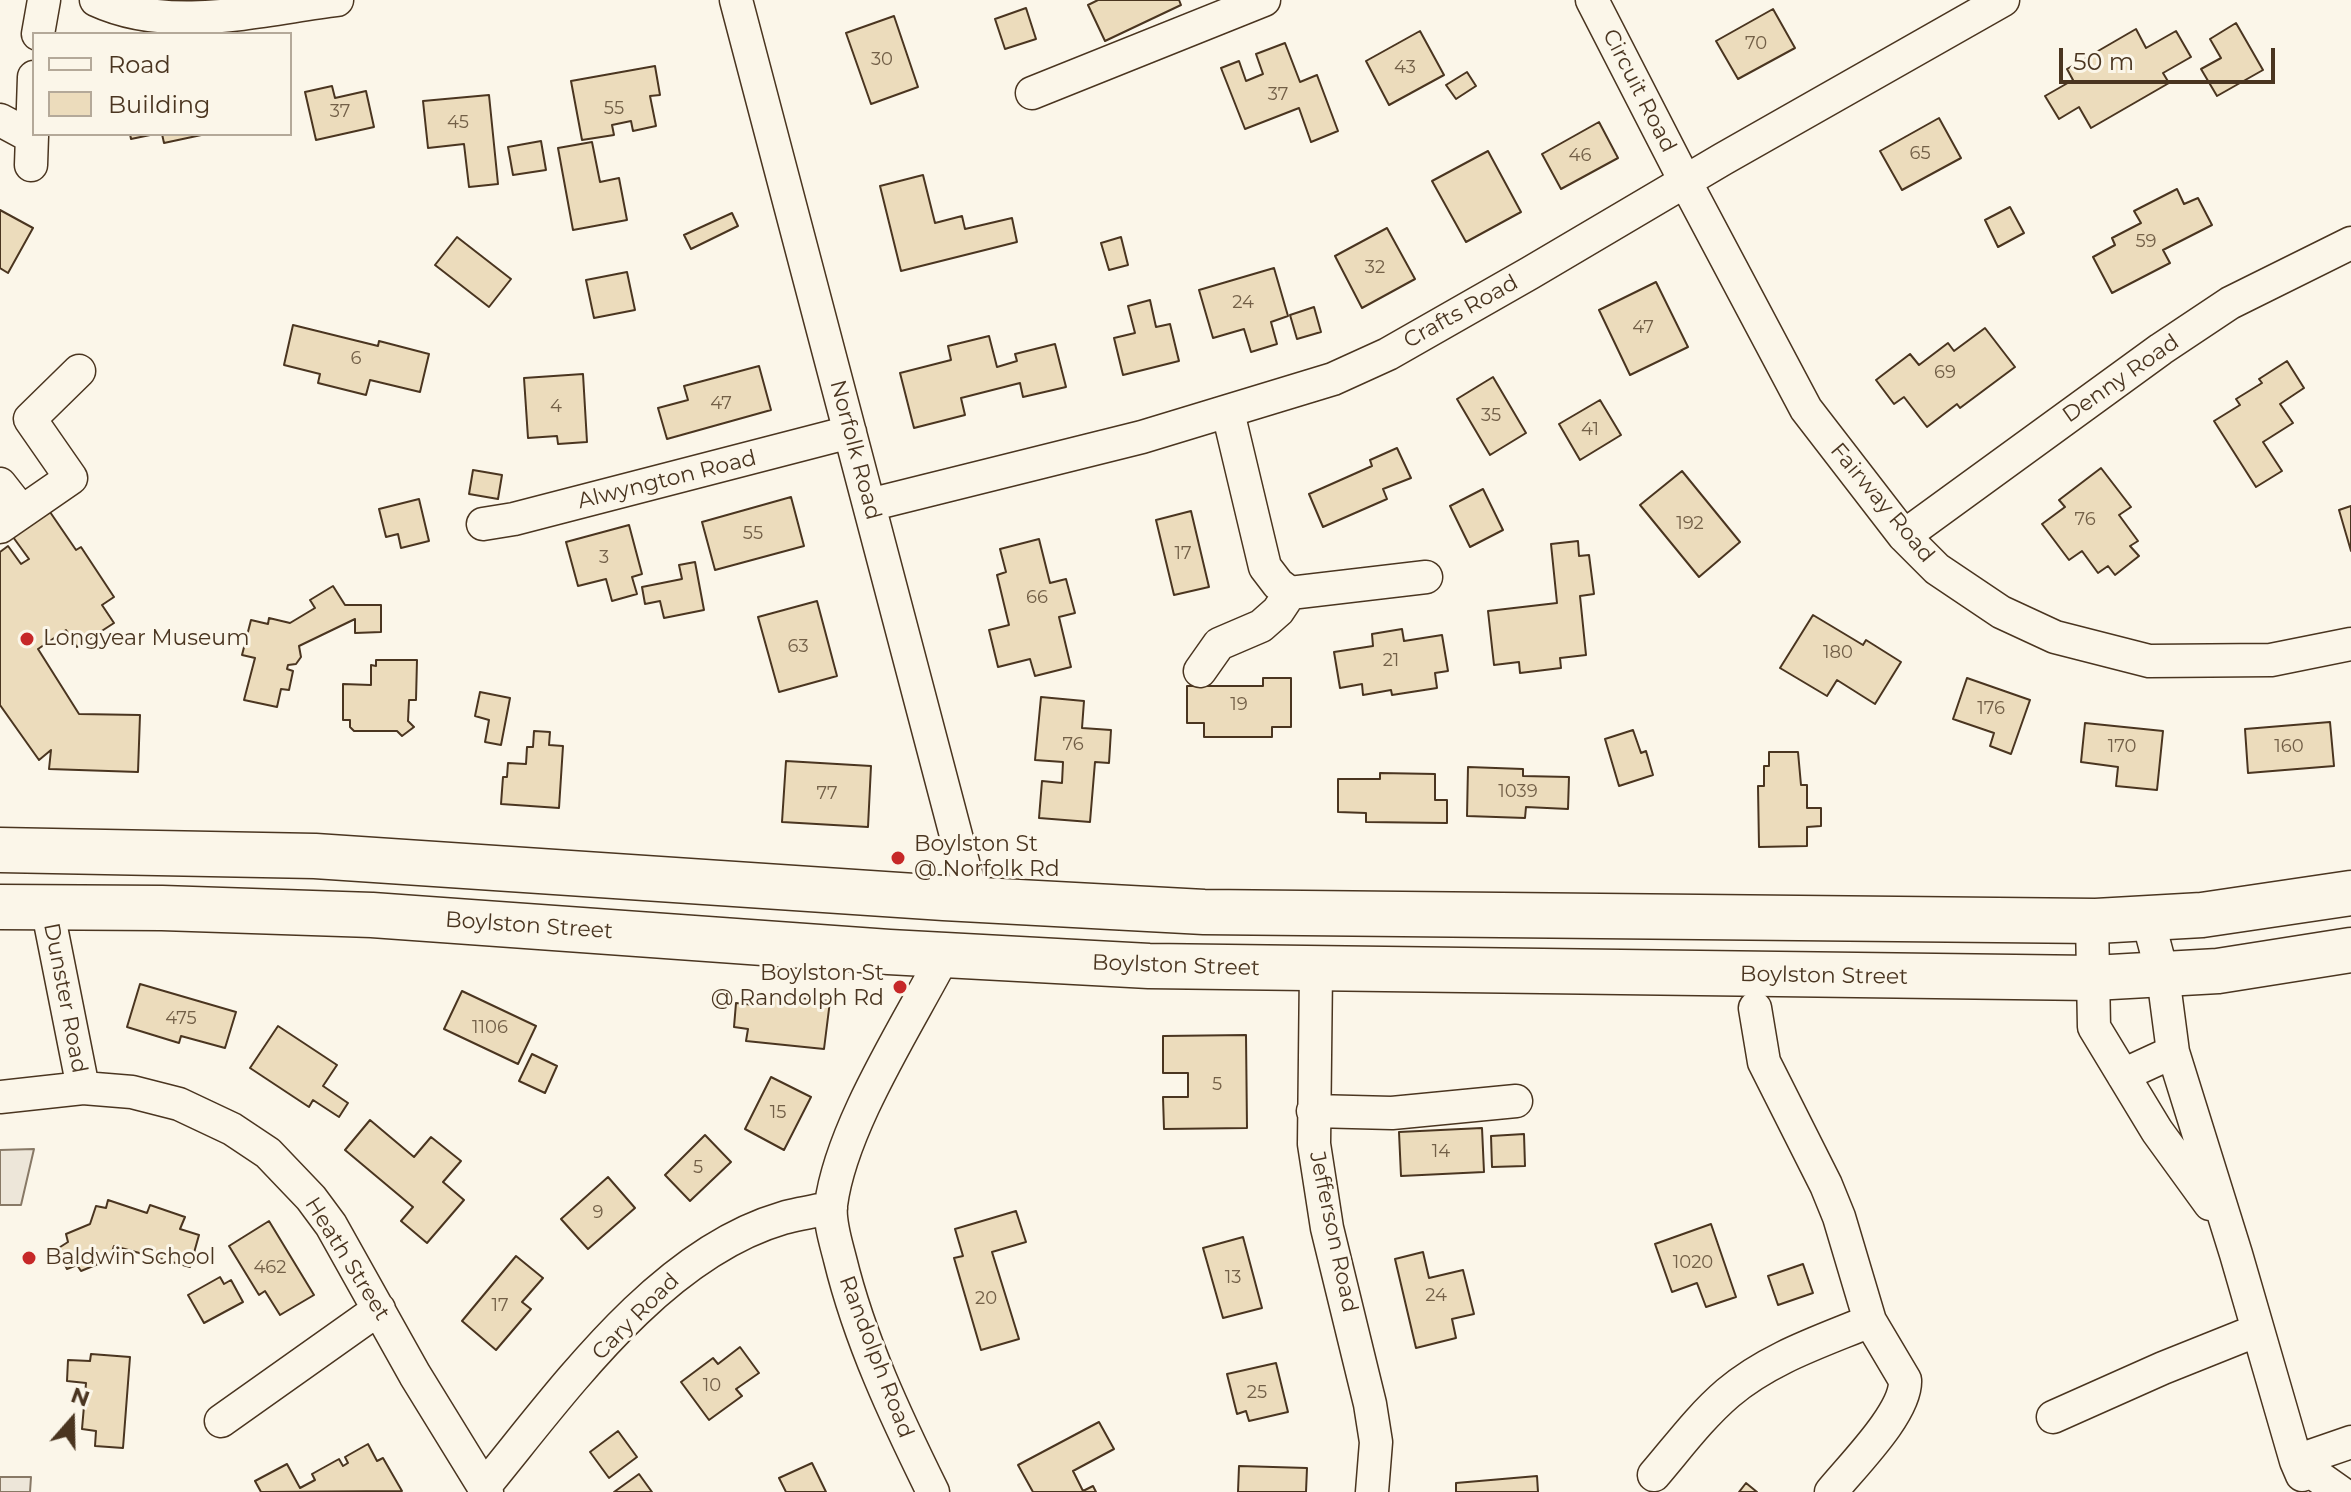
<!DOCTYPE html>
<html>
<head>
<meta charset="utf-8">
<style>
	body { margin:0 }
	#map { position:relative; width:2351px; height:1492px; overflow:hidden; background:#fbf6e9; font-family:Montserrat,sans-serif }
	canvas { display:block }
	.legend { position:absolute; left:32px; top:32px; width:260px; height:104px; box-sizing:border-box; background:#fbf6e9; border:2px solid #b4a999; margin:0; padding:10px 14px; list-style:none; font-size:24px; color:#4a3520 }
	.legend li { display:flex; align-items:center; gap:16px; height:40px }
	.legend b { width:40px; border:2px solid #b4a999 }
	.north { position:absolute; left:32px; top:1380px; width:80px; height:80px; -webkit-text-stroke:6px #fbf6e9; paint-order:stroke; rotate:20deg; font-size:22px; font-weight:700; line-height:32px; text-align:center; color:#4a3520 }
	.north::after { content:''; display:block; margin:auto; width:28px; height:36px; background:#4a3520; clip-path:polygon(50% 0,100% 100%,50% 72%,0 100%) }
	.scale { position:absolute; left:2059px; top:48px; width:216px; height:36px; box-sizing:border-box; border:4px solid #4a3520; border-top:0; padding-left:10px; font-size:24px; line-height:28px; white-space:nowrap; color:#4a3520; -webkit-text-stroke:6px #fbf6e9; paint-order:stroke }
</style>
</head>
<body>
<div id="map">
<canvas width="2351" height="1492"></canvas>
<ul class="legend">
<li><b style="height:10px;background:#fbf6e9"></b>Road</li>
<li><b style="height:22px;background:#ecdcbc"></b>Building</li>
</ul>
<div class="north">N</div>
<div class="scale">50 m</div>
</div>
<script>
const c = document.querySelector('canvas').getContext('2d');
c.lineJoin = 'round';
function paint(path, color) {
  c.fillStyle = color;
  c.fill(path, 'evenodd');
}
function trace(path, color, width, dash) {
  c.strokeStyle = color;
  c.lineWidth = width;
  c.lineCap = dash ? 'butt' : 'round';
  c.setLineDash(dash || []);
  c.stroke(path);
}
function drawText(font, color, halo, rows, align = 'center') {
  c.font = font + ' Montserrat,sans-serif';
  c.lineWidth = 6;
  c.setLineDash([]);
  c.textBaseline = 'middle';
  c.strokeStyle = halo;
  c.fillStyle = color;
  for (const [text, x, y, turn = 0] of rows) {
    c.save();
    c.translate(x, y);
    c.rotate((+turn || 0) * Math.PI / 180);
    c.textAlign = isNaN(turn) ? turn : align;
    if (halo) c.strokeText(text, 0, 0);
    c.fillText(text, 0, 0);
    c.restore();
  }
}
const green = new Path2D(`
	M 34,1149 L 21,1205 L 0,1205 L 0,1150 Z
	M 0,1477 L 31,1477 L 30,1492 L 0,1492 Z`);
paint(green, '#ede6d9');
trace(green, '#887966', 2);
const building = new Path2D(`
	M 1098,0 L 1179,0 L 1181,5 L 1105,41 L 1088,5 Z
	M 1026,8 L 1036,39 L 1005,49 L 995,19 Z
	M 1773,9 L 1795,48 L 1738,79 L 1716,41 Z
	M 894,16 L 918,87 L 871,104 L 846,33 Z
	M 2236,23 L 2263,70 L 2217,96 L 2201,69 L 2221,58 L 2210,39 Z
	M 2136,29 L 2146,48 L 2176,31 L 2191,57 L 2163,73 L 2169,83 L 2091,128 L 2079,107 L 2059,119 L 2045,96 L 2073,80 L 2067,69 Z
	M 1420,31 L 1444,75 L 1389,105 L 1366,61 Z
	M 1285,43 L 1300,82 L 1317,75 L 1338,131 L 1311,142 L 1299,108 L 1245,129 L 1221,68 L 1239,61 L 1246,81 L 1263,74 L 1256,54 Z
	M 655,66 L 660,95 L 650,96 L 656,126 L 633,131 L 631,121 L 612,125 L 614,135 L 582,140 L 571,81 Z
	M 1467,72 L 1476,86 L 1456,99 L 1446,85 Z
	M 332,86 L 335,98 L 366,91 L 374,127 L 316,140 L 305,92 Z
	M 489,95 L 498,184 L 469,187 L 464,144 L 428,148 L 423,101 Z
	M 1939,118 L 1961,158 L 1902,190 L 1880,151 Z
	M 1599,122 L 1618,158 L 1561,189 L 1542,154 Z
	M 130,134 L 155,134 L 131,139 Z
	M 162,134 L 206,134 L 164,143 Z
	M 541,141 L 546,170 L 513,175 L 508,147 Z
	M 592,142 L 600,182 L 619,178 L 627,220 L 573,230 L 558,148 Z
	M 1488,151 L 1521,212 L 1466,242 L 1432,181 Z
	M 923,175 L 935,223 L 962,216 L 965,229 L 1012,218 L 1017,242 L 901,271 L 880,186 Z
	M 2177,189 L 2184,204 L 2198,198 L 2212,225 L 2163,250 L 2170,263 L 2112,293 L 2093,257 L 2115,245 L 2112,238 L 2141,223 L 2134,211 Z
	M 2010,207 L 2024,233 L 1998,247 L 1985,220 Z
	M 0,210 L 33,228 L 8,273 L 0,268 Z
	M 732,213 L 738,226 L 691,249 L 684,235 Z
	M 1387,228 L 1415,279 L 1362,308 L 1335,256 Z
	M 457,237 L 511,279 L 489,307 L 435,265 Z
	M 1121,237 L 1128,265 L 1109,270 L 1101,243 Z
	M 1274,268 L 1288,316 L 1271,322 L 1277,344 L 1251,352 L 1244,329 L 1213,338 L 1199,290 Z
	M 627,272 L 635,310 L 594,318 L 586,280 Z
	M 1656,282 L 1688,347 L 1630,375 L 1599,310 Z
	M 1150,300 L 1156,327 L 1170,324 L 1179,361 L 1123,375 L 1114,338 L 1135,333 L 1128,306 Z
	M 1314,307 L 1321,332 L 1297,339 L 1290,315 Z
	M 293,325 L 378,346 L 379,341 L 429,354 L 420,392 L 370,380 L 366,395 L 318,383 L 320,374 L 284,365 Z
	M 1985,328 L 2015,367 L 1960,408 L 1957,404 L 1927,427 L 1904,397 L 1894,404 L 1876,380 L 1910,354 L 1919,365 L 1948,343 L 1954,351 Z
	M 989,336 L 997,367 L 1017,361 L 1015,354 L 1055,344 L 1066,387 L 1023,397 L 1020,383 L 961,398 L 965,415 L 914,428 L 900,373 L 951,360 L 948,346 Z
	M 2287,361 L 2304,388 L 2280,404 L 2293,423 L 2263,442 L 2282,471 L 2256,487 L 2214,421 L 2240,405 L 2236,399 L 2262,383 L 2259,379 Z
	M 759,366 L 771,410 L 667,439 L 658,408 L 688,400 L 684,386 Z
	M 583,374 L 587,442 L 558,444 L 557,436 L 528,438 L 524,378 Z
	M 1493,377 L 1526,433 L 1490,455 L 1457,399 Z
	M 1600,400 L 1621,435 L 1580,460 L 1559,424 Z
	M 1397,448 L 1411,478 L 1383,489 L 1387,499 L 1323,527 L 1309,494 L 1372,466 L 1370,460 Z
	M 2101,468 L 2131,507 L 2119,515 L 2138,541 L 2130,546 L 2139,556 L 2115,575 L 2108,566 L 2098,573 L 2082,551 L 2069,560 L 2042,524 L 2065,507 L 2059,500 Z
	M 473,470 L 502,475 L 498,499 L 469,494 Z
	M 1682,471 L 1740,542 L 1699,577 L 1640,505 Z
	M 1483,489 L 1503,530 L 1470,547 L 1450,506 Z
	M 791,497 L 804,546 L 715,570 L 702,522 Z
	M 419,499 L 429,541 L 401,548 L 398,534 L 386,537 L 379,509 Z
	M 2351,506 L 2351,551 L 2339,510 Z
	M 1191,511 L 1209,587 L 1174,595 L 1156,520 Z
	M 50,512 L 76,550 L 81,547 L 114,597 L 102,605 L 114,623 L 77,647 L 66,630 L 38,649 L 79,714 L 140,715 L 138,772 L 49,769 L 51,750 L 39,760 L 0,705 L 0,552 L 8,546 L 21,564 L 29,559 L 13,537 Z
	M 629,525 L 642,574 L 632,577 L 637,594 L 612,601 L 606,579 L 578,586 L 566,542 Z
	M 1039,539 L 1050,583 L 1066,579 L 1075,613 L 1059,617 L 1071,667 L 1035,676 L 1030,659 L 998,667 L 989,630 L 1009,625 L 997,575 L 1006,572 L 1000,549 Z
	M 1578,541 L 1579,556 L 1589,555 L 1594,594 L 1580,596 L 1586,655 L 1560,658 L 1561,668 L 1520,673 L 1519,662 L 1494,665 L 1488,611 L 1557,603 L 1551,544 Z
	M 695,562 L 704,610 L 664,618 L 660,601 L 645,604 L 642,587 L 682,579 L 679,565 Z
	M 333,586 L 345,605 L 381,605 L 381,632 L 355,633 L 355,619 L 299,646 L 301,657 L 296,664 L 288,665 L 287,669 L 293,671 L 289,690 L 281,689 L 277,707 L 244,700 L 255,658 L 242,655 L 251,620 L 268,624 L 269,618 L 290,623 L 315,608 L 310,600 Z
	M 817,601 L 837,676 L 779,692 L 758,617 Z
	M 1813,615 L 1863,645 L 1866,640 L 1901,662 L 1875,704 L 1837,680 L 1827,696 L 1780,668 Z
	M 1402,629 L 1404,641 L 1442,635 L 1448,671 L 1435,673 L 1437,688 L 1392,695 L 1391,690 L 1363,695 L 1362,684 L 1340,688 L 1334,652 L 1373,646 L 1372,634 Z
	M 376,660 L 417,660 L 416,700 L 409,700 L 408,721 L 414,727 L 402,736 L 397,731 L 354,731 L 350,727 L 350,720 L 343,720 L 343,684 L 371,685 L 371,665 L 376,666 Z
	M 1263,678 L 1291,678 L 1291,727 L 1272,727 L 1272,737 L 1204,737 L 1204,723 L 1187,723 L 1187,686 L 1263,686 Z
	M 1967,678 L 2030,700 L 2011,754 L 1990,746 L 1994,733 L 1953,719 Z
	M 480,692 L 510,698 L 501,745 L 485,742 L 489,720 L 475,716 Z
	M 1041,697 L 1084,701 L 1082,728 L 1111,730 L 1109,763 L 1095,762 L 1090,822 L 1039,818 L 1042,781 L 1062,783 L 1063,762 L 1035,760 Z
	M 2330,722 L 2334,766 L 2248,773 L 2245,729 Z
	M 2085,723 L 2163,731 L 2157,790 L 2116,786 L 2118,767 L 2081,762 Z
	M 1633,730 L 1641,753 L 1646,751 L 1653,775 L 1619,786 L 1605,739 Z
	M 534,731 L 550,732 L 549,745 L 563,746 L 559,808 L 501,804 L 503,777 L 507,777 L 508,763 L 526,764 L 527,747 L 533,747 Z
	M 1769,752 L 1798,752 L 1801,785 L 1807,785 L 1807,808 L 1821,808 L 1821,826 L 1807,827 L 1807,846 L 1759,847 L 1758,786 L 1764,786 L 1764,766 L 1769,766 Z
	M 786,761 L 871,766 L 868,827 L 782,822 Z
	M 1468,767 L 1523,769 L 1523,776 L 1569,777 L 1568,809 L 1526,807 L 1525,818 L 1467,816 Z
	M 1380,773 L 1435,774 L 1435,800 L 1447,800 L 1447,823 L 1366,822 L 1366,813 L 1338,812 L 1338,779 L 1380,779 Z
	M 140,984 L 236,1012 L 225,1048 L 181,1036 L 179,1043 L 127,1027 Z
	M 462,991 L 536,1026 L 518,1064 L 444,1029 Z
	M 755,993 L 830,1001 L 824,1049 L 746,1041 L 748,1029 L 734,1027 L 736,1003 L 754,1005 Z
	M 278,1026 L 337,1065 L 323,1086 L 348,1103 L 339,1117 L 313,1100 L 309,1107 L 250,1068 Z
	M 1246,1035 L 1247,1128 L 1164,1129 L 1163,1097 L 1188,1097 L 1188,1073 L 1163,1073 L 1163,1036 Z
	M 532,1054 L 557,1066 L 545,1093 L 519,1081 Z
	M 771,1077 L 811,1097 L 784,1150 L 745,1129 Z
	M 370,1120 L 414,1157 L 431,1137 L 461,1161 L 443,1182 L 464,1200 L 427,1243 L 401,1221 L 413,1207 L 345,1150 Z
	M 1482,1128 L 1484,1172 L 1401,1176 L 1399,1132 Z
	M 1524,1134 L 1525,1166 L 1492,1167 L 1491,1136 Z
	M 705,1135 L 731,1162 L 690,1201 L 665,1175 Z
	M 608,1177 L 635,1208 L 588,1249 L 561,1219 Z
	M 108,1200 L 147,1213 L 150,1205 L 185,1217 L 180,1229 L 199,1235 L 190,1267 L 114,1246 L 111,1254 L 99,1254 L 103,1262 L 81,1271 L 77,1265 L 67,1269 L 57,1249 L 68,1242 L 66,1234 L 90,1224 L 96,1206 L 106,1208 Z
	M 1016,1211 L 1026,1242 L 992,1252 L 1019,1339 L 981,1350 L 954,1258 L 963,1256 L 955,1229 Z
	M 269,1221 L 314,1295 L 280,1315 L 265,1291 L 259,1295 L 229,1246 Z
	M 1711,1224 L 1736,1297 L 1706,1307 L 1697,1283 L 1672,1292 L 1655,1244 Z
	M 1243,1237 L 1262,1308 L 1223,1318 L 1203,1248 Z
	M 1423,1252 L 1429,1278 L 1463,1270 L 1474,1314 L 1452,1319 L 1456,1338 L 1416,1348 L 1395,1259 Z
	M 516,1256 L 543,1278 L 522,1302 L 531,1309 L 496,1350 L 462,1321 Z
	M 1803,1264 L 1813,1293 L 1778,1305 L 1768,1276 Z
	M 220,1277 L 224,1284 L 231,1280 L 243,1302 L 204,1323 L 188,1295 Z
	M 740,1347 L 759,1373 L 736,1389 L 742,1396 L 709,1420 L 681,1382 L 713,1358 L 718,1364 Z
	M 91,1354 L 130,1357 L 123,1448 L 95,1446 L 96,1431 L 82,1429 L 86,1383 L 67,1381 L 68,1360 L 90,1361 Z
	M 1276,1363 L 1288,1412 L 1249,1421 L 1246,1411 L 1237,1414 L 1227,1374 Z
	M 1099,1422 L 1114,1449 L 1073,1471 L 1083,1491 L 1093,1486 L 1096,1492 L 1033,1492 L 1018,1465 Z
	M 618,1431 L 637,1457 L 609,1478 L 590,1452 Z
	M 368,1444 L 377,1461 L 383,1458 L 402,1491 L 261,1492 L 255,1481 L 287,1464 L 300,1488 L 315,1480 L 312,1474 L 339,1459 L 343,1466 L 348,1463 L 345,1457 Z
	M 812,1463 L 826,1492 L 786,1492 L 779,1478 Z
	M 1239,1466 L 1307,1468 L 1306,1492 L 1238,1492 Z
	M 639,1474 L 652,1492 L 614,1492 Z
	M 1537,1476 L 1538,1492 L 1456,1492 L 1456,1483 Z
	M 1746,1483 L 1757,1492 L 1739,1492 Z`);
paint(building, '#ecdcbc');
trace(building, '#4a3520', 2);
const minor = new Path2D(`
	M 96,0 C 170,34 258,10 337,0
	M 736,0 L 973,900
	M 1592,0 L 1685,181 L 1806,409 L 1904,536 L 1937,569 L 2001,612 L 2055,637 L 2149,661 L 2271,660 L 2351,644
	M 38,34 L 44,0
	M 1032,93 L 1264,0
	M 0,120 L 32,137
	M 31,165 L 34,77
	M 1228,412 L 1265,567 L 1278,584 L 1290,593 L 1426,577
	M 0,484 L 22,512
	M 869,505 L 1142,437 L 1333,379 L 1388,354 L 1530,273 L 1723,159 L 2003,0
	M 483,524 L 514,519 L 850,432
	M 0,527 L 71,478 L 30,419 L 79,371
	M 1904,536 L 2161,349 L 2230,303 L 2351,243
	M 1200,671 L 1219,644 L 1261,626 L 1278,611 L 1290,593
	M 47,907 L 83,1088
	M 2148,920 L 2163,976 L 2173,1052 L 2236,1254 L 2296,1461 L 2340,1492
	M 2092,921 L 2094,1027 L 2157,1131 L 2210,1204
	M 1316,970 L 1314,1144 L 1327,1228 L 1370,1404 L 1376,1442 L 1372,1492
	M 1755,1008 L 1764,1062 L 1826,1185 L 1839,1217 L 1870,1321 L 1905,1380 C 1907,1412 1852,1466 1831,1492
	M 2123,1075 L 2173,1052
	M 0,1097 L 83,1088 L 132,1092 L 179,1104 L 232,1129 L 268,1153 L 311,1198 L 331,1225 L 415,1375 L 487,1492
	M 1313,1111 L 1392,1113 L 1516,1101
	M 2053,1417 L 2163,1368 L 2258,1330
	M 221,1421 L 379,1309
	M 1654,1475 C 1678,1447 1700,1417 1728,1393 C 1769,1358 1822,1341 1870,1321
	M 2302,1475 L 2296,1461 L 2351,1442
	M 484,1487 C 563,1391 659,1254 783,1218 C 798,1214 815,1211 831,1208
	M 933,1492 C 896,1417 860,1341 840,1259 C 836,1243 829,1222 831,1205 C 841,1127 907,1026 944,955`);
const highway = new Path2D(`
	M 0,850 L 315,856 L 944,898 L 1204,912 L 2096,921 L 2202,915 L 2351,893
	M 0,907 L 162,908 L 372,915 L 889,952 L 1149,966 L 2093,978 L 2218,971 L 2351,950`);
trace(minor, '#4a3520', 35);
trace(highway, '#4a3520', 47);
trace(minor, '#fbf6e9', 32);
trace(highway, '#fbf6e9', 44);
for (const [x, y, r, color] of [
	[27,639,8,"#c62828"],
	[898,858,8,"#c62828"],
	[900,987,8,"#c62828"],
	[29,1258,8,"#c62828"]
]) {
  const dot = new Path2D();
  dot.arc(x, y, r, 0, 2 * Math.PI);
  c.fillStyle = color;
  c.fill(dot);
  trace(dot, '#fbf6e9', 3);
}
drawText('18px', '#725f47', null, [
	["70",1756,44],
	["30",882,60],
	["43",1405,68],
	["37",1278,95],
	["55",614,109],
	["37",340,112],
	["45",458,123],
	["65",1920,154],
	["46",1580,156],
	["59",2146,242],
	["32",1375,268],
	["24",1243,303],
	["47",1643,328],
	["6",356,359],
	["69",1945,373],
	["47",721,404],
	["4",556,407],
	["35",1491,416],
	["41",1590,430],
	["76",2085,520],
	["192",1690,524],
	["55",753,534],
	["17",1183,554],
	["3",604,558],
	["66",1037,598],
	["63",798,647],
	["180",1838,653],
	["21",1391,661],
	["19",1239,705],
	["176",1991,709],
	["76",1073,745],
	["170",2122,747],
	["160",2289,747],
	["1039",1518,792],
	["77",827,794],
	["475",181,1019],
	["1106",490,1028],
	["5",1217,1085],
	["15",778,1113],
	["14",1441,1152],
	["5",698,1168],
	["9",598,1213],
	["1020",1693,1263],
	["462",270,1268],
	["13",1233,1278],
	["24",1436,1296],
	["20",986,1299],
	["17",500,1306],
	["10",712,1386],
	["25",1257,1393]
]);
drawText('22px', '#4a3520', '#fbf6e9', [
	["Circuit Road",1639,91,63],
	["Crafts Road",1461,312,-29],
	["Denny Road",2121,379,-35],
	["Norfolk Road",855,450,75],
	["Alwyngton Road",667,480,-14],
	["Fairway Road",1882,503,50],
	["Boylston Street",529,926,4],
	["Boylston Street",1176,966,2],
	["Boylston Street",1824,976,1],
	["Dunster Road",65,998,79],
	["Jefferson Road",1333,1232,78],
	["Heath Street",347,1259,58],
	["Cary Road",636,1317,-45],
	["Randolph Road",876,1357,69]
]);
drawText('22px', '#4a3520', '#fbf6e9', [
	["Longyear Museum",43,639],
	["Boylston St",914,845],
	["@ Norfolk Rd",914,870],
	["Boylston St",884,974,"right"],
	["@ Randolph Rd",884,999,"right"],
	["Baldwin School",45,1258]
], 'left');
</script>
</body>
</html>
